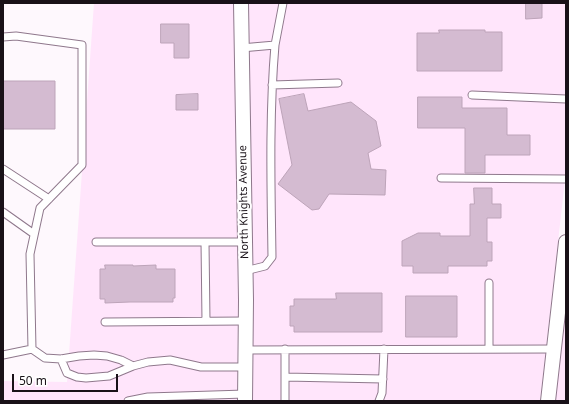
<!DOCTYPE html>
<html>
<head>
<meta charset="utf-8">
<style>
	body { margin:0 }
	#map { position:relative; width:569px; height:404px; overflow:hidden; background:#fef8fd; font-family:"Noto Sans",sans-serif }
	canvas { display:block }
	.frame { position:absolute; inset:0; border:4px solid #191118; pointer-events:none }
	.scale { position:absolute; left:12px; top:374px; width:106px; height:18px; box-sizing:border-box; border:2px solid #191118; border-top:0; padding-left:5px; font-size:12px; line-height:14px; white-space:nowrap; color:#191118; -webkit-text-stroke:3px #fff; paint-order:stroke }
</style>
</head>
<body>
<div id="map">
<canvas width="569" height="404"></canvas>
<div class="frame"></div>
<div class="scale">50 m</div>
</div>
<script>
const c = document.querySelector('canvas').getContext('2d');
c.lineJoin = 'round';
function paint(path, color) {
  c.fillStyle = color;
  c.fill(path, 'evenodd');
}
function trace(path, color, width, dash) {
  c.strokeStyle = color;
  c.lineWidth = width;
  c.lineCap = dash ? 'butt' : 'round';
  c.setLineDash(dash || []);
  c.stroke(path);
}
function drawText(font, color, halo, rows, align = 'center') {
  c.font = font + ' "Noto Sans",sans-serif';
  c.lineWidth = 4;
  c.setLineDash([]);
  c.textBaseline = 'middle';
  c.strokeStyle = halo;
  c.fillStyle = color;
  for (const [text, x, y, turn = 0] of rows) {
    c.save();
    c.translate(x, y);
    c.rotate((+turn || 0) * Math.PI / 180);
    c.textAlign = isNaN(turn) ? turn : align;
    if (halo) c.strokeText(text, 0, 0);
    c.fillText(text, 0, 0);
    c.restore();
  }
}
paint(new Path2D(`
	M 94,3 L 234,3 L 238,300 L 237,401 L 3,401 L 3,381 L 67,382 Z
	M 248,3 L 566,3 L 566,171 L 540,401 L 252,401 L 253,300 Z
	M 566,303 L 566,401 L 555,401 Z`), '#ffe5fb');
const building = new Path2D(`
	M 526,3 L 542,3 L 542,18 L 526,19 Z
	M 161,24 L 189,24 L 189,58 L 174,58 L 174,43 L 161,43 Z
	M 439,30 L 485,30 L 485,32 L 502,32 L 502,71 L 417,71 L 417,33 L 439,33 Z
	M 3,81 L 55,81 L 55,129 L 3,129 Z
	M 198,94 L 198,110 L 176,110 L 176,95 Z
	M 304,94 L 308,111 L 351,102 L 376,121 L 381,146 L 368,153 L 371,169 L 386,170 L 385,195 L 329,194 L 319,209 L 312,210 L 278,184 L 292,165 L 279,99 Z
	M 418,97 L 462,97 L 462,108 L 507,108 L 507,135 L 530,135 L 530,155 L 485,155 L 485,173 L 465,173 L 465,128 L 418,128 Z
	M 474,188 L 492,188 L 492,204 L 501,204 L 501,218 L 487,218 L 487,242 L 492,242 L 492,261 L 487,261 L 487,266 L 448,266 L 448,273 L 413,273 L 413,266 L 402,266 L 402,241 L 418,233 L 440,233 L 440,236 L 470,236 L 470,204 L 474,204 Z
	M 105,265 L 133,265 L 133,266 L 156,265 L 156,269 L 175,269 L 175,298 L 173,298 L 173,302 L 130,302 L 105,303 L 105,299 L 100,299 L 100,269 L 105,269 Z
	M 336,293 L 382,293 L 382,332 L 294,332 L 294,326 L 290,326 L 290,306 L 294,306 L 294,299 L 336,299 Z
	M 406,296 L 457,296 L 457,337 L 406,337 Z`);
paint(building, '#d4bbd1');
trace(building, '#bda4b9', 1);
const lane = new Path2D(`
	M 3,37 L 16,36 L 82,45 L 82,165 L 40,208 L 30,254 L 32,349 L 45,358 L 61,359 L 79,356 L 94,355 L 107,356 L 121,360 L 133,366
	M 241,48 L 275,45 L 283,3
	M 272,85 L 338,83
	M 472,95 L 566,99
	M 3,169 L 49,199
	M 441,178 L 566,179
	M 3,212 L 34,234
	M 96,242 L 245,242
	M 205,242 L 206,321
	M 245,271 L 265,266 L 272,257 C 271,187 269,116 275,45
	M 489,283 L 489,349
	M 105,322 L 245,321
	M 285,349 L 285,401
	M 245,350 L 554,349
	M 3,355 L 32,349
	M 61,359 L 67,373 L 77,377 L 86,378 L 109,376 L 133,366 L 148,362 L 170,360 L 201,367 L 245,367
	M 285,377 L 383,379
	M 128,401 L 148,397 L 245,394
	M 379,401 L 382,393 L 384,349`);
const street = new Path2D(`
	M 241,3 L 246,300 L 245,401
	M 548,401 L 566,242`);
trace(lane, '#8f788c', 9);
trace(street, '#8f788c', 16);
trace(lane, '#fff', 7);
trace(street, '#fff', 14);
drawText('11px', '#191118', '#fff', [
	["North Knights Avenue",244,202,-91]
]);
</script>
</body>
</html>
